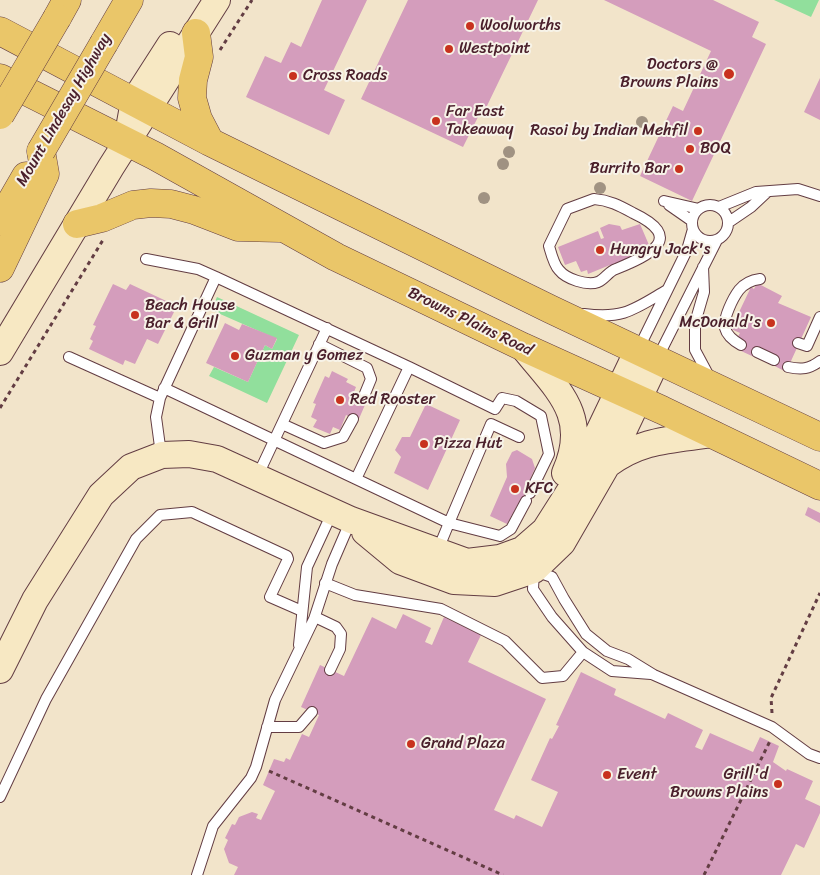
<!DOCTYPE html>
<html>
<head>
<meta charset="utf-8">
<style>
	body { margin:0 }
	canvas { display:block; background:#f2e4ca }
</style>
</head>
<body>
<canvas width="820" height="875"></canvas>
<script>
const c = document.querySelector('canvas').getContext('2d');
c.lineJoin = 'round';
function paint(path, color) {
  c.fillStyle = color;
  c.fill(path, 'evenodd');
}
function trace(path, color, width, dash) {
  c.strokeStyle = color;
  c.lineWidth = width;
  c.lineCap = dash ? 'butt' : 'round';
  c.setLineDash(dash || []);
  c.stroke(path);
}
function drawText(font, color, halo, rows, align = 'center') {
  c.font = font + ' Sriracha,sans-serif';
  c.lineWidth = 4;
  c.setLineDash([]);
  c.textBaseline = 'middle';
  c.strokeStyle = halo;
  c.fillStyle = color;
  for (const [text, x, y, turn = 0] of rows) {
    c.save();
    c.translate(x, y);
    c.rotate((+turn || 0) * Math.PI / 180);
    c.textAlign = isNaN(turn) ? turn : align;
    if (halo) c.strokeText(text, 0, 0);
    c.fillText(text, 0, 0);
    c.restore();
  }
}
paint(new Path2D(`
	M 774,0 L 819,0 L 811,17 Z
	M 217,297 L 299,335 L 267,403 L 209,376 L 214,367 L 248,382 L 265,345 L 272,349 L 277,339 L 211,310 Z`), '#91df9c');
paint(new Path2D(`
	M 322,0 L 367,0 L 324,90 L 345,100 L 329,135 L 246,97 L 265,56 L 281,63 L 291,42 L 301,47 Z
	M 408,0 L 538,0 L 485,110 L 482,109 L 463,147 L 361,99 Z
	M 604,0 L 713,0 L 759,22 L 752,37 L 766,44 L 692,201 L 640,176 L 673,106 L 683,111 L 711,51 Z
	M 820,78 L 820,120 L 804,112 Z
	M 609,224 L 620,226 L 622,230 L 640,224 L 649,245 L 640,249 L 642,252 L 636,254 L 637,259 L 612,269 L 610,265 L 588,274 L 587,270 L 581,272 L 576,261 L 565,265 L 558,247 L 598,231 L 601,239 L 604,238 L 600,228 Z
	M 757,283 L 782,296 L 778,303 L 811,317 L 786,372 L 771,364 L 759,348 L 754,357 L 739,350 L 743,341 L 737,338 L 740,333 L 731,329 L 751,287 L 754,289 Z
	M 113,284 L 126,290 L 130,284 L 177,306 L 158,344 L 147,339 L 135,364 L 125,360 L 123,365 L 89,349 L 93,341 L 90,339 L 96,326 L 93,325 Z
	M 225,323 L 239,330 L 242,324 L 277,338 L 272,349 L 265,345 L 248,382 L 206,363 Z
	M 332,371 L 348,379 L 346,382 L 356,387 L 354,392 L 368,398 L 358,421 L 346,415 L 340,430 L 333,427 L 330,434 L 313,427 L 317,420 L 311,417 L 316,404 L 313,403 L 325,376 L 329,378 Z
	M 426,404 L 460,420 L 428,490 L 394,473 L 401,457 L 395,450 L 402,437 L 410,437 Z
	M 517,450 L 532,459 L 535,468 L 527,486 L 532,499 L 518,504 L 507,524 L 490,516 L 507,477 L 506,464 L 512,452 Z
	M 808,507 L 820,513 L 820,523 L 805,515 Z
	M 403,614 L 431,628 L 425,642 L 432,645 L 444,617 L 481,635 L 468,662 L 546,699 L 494,810 L 514,819 L 516,815 L 542,827 L 558,792 L 531,780 L 550,738 L 552,739 L 559,726 L 556,725 L 581,672 L 616,689 L 614,695 L 665,719 L 668,713 L 703,730 L 695,747 L 702,750 L 710,733 L 753,752 L 760,737 L 779,746 L 773,762 L 786,771 L 787,769 L 813,781 L 805,799 L 820,806 L 820,813 L 804,848 L 796,844 L 781,875 L 234,875 L 238,867 L 229,863 L 224,849 L 228,840 L 225,838 L 232,824 L 235,825 L 239,817 L 252,812 L 258,814 L 256,818 L 261,820 L 275,791 L 263,785 L 274,759 L 284,762 L 286,758 L 290,760 L 302,734 L 309,737 L 319,715 L 301,707 L 320,665 L 344,676 L 372,617 L 396,629 Z`), '#d49dbc');
const lane = new Path2D(`
	M 594,199 C 609,200 620,206 633,213 C 686,238 650,255 616,269 C 609,271 605,279 598,282 C 587,286 566,279 559,270 C 554,265 551,253 549,246 L 567,209 Z
	M 664,201 L 699,209
	M 669,205 L 692,221
	M692 223a18 18 0 1 1 36 0a18 18 0 1 1-36 0Z
	M 719,207 L 756,192 L 798,189 L 820,196
	M 729,222 L 751,207 L 767,192
	M 146,259 L 198,269 L 216,277
	M 703,267 L 704,292 L 695,323 L 695,350 L 710,378
	M 584,314 C 624,319 633,310 667,290
	M 798,343 L 807,346 L 820,317
	M 319,344 L 367,368 L 371,379 L 364,396
	M 741,345 C 734,341 727,336 725,328 C 723,318 733,298 739,290 C 744,284 752,280 760,279
	M 638,350 L 687,250 L 693,229
	M 757,352 L 774,360
	M 69,357 L 160,398
	M 657,359 L 717,240
	M 409,367 L 495,409 L 502,398 L 516,401 L 541,416 L 549,454 L 530,493
	M 788,367 C 802,370 809,369 820,361
	M 282,424 L 324,443 L 343,437 L 353,419
	M 519,437 L 491,424 L 449,523 L 500,536 L 511,529 L 526,501
	M 161,454 L 156,417 L 160,398 L 216,277 L 409,367 L 356,479 L 164,388
	M 257,477 L 327,328
	M 356,479 L 449,523 L 437,552
	M 534,570 L 533,589 L 552,617 L 583,652 L 612,671 L 651,674
	M 535,571 L 552,577 L 564,599 L 586,634 L 607,651 L 628,659 L 654,675 L 772,727 L 809,754 L 820,758
	M 325,583 L 355,595 L 441,609 L 505,641 L 542,678 L 563,676 L 583,652
	M 315,617 L 336,627 L 341,634 L 340,649 L 330,670
	M 299,645 L 307,567 L 332,513
	M 267,727 L 299,727 L 312,712
	M 0,797 L 46,699 L 136,539 L 160,515 L 192,512 L 287,556 L 288,559 L 270,597 L 302,611
	M 197,875 L 213,826 L 251,778 L 256,767 L 275,700 L 314,619 L 332,564 L 351,520`);
const secondary = new Path2D(`
	M 130,123 L 134,101 L 170,45
	M 523,347 C 557,390 591,415 565,473
	M 0,352 L 111,167 L 217,0
	M 607,465 C 641,439 672,440 713,434
	M 365,532 L 400,561 L 454,581 L 495,583 L 534,570 L 562,543 L 607,465 L 657,360
	M 0,670 L 35,600 L 101,495 L 131,467 L 162,455 L 189,454 L 217,459 L 351,520 L 467,562 L 500,558 L 522,550 L 545,530 L 573,486 L 638,350`);
const primary = new Path2D(`
	M 0,31 L 210,142 L 550,309 L 820,437
	M 196,33 L 199,57 L 193,80 L 192,98 L 198,119 L 210,142
	M 0,78 L 155,156 L 336,257 L 523,347 L 662,410 L 820,486
	M 77,224 L 102,218 L 133,205 L 151,203 L 171,204 L 194,210 L 238,227 L 280,228`);
const highway = new Path2D(`
	M 57,18 L 67,0
	M 104,43 L 129,0
	M 0,221 L 26,176
	M 0,268 L 45,174 L 41,151`);
trace(lane, '#633d43', 12);
trace(secondary, '#633d43', 28);
trace(primary, '#633d43', 29);
trace(highway, '#633d43', 29);
trace(new Path2D(`
	M 220,50 L 252,0
	M 0,408 L 103,240
	M 772,713 L 771,698 L 820,593
	M 269,771 L 503,875
	M 704,875 L 770,741`), '#633d43', 3, [4, 4]);
trace(lane, '#fff', 10);
trace(secondary, '#f7e8c3', 26);
trace(primary, '#eac669', 28);
trace(highway, '#eac669', 28);
const highwayBridge = new Path2D(`
	M 0,115 L 57,18
	M 41,151 L 104,43`);
trace(highwayBridge, '#633d43', 29, []);
trace(highwayBridge, '#eac669', 28);
c.fillStyle = '#a09282';
for (const [x, y] of [
	[642,122],
	[509,152],
	[503,164],
	[600,188],
	[484,198]
]) {
  c.beginPath();
  c.arc(x, y, 6, 0, 2 * Math.PI);
  c.fill();
}
for (const [x, y, r, color] of [
	[470,26,5,"#c8321e"],
	[449,49,5,"#c8321e"],
	[729,74,6,"#c8321e"],
	[293,76,5,"#c8321e"],
	[436,121,5,"#c8321e"],
	[698,131,5,"#c8321e"],
	[690,149,5,"#c8321e"],
	[679,169,5,"#c8321e"],
	[600,250,5,"#c8321e"],
	[135,315,5,"#c8321e"],
	[771,323,5,"#c8321e"],
	[235,356,5,"#c8321e"],
	[340,400,5,"#c8321e"],
	[424,444,5,"#c8321e"],
	[515,489,5,"#c8321e"],
	[411,744,5,"#c8321e"],
	[607,775,5,"#c8321e"],
	[778,784,5,"#c8321e"]
]) {
  const dot = new Path2D();
  dot.arc(x, y, r, 0, 2 * Math.PI);
  c.fillStyle = color;
  c.fill(dot);
  trace(dot, '#f7f3e8', 2);
}
drawText('16px', '#4a1f2b', '#f7f3e8', [
	["Woolworths",480,26],
	["Westpoint",459,49],
	["Doctors @",718,65,"right"],
	["Browns Plains",718,83,"right"],
	["Cross Roads",303,76],
	["Far East",446,112],
	["Takeaway",446,130],
	["Rasoi by Indian Mehfil",688,131,"right"],
	["BOQ",700,149],
	["Burrito Bar",669,169,"right"],
	["Hungry Jack's",610,250],
	["Beach House",145,306],
	["Bar & Grill",145,324],
	["McDonald's",761,323,"right"],
	["Guzman y Gomez",245,356],
	["Red Rooster",350,400],
	["Pizza Hut",434,444],
	["KFC",525,489],
	["Grand Plaza",421,744],
	["Event",617,775],
	["Grill'd",768,775,"right"],
	["Browns Plains",768,793,"right"]
], 'left');
drawText('16px', '#4a1f2b', '#f7f3e8', [
	["Mount Lindesay Highway",64,110,-60],
	["Browns Plains Road",470,322,26]
]);
</script>
</body>
</html>
